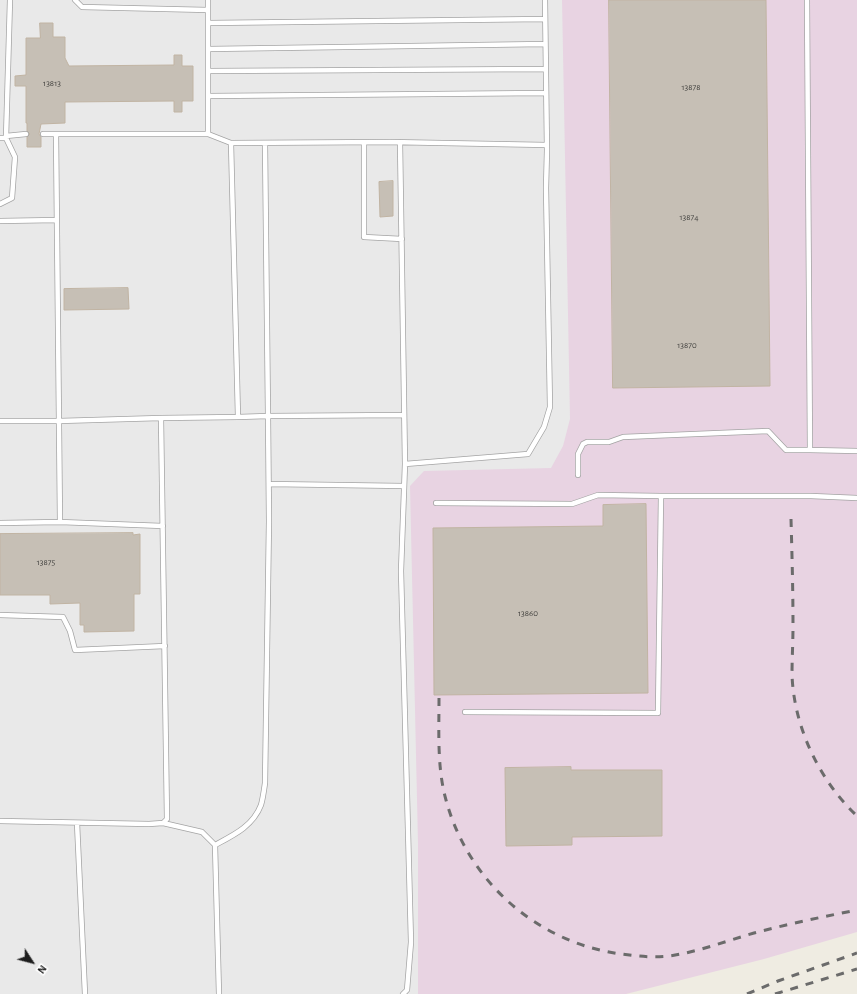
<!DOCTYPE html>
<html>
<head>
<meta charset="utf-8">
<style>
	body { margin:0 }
	#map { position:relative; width:857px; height:994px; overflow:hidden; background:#efece2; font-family:"Alegreya Sans",sans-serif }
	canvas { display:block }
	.north { position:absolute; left:12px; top:942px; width:40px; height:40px; -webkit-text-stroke:3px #fff; paint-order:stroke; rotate:126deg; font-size:11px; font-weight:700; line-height:16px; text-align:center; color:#1d1d1d }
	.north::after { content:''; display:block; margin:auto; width:14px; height:18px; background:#1d1d1d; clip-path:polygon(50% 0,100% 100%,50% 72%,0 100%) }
</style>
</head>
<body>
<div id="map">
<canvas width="857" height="994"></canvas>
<div class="north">N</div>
</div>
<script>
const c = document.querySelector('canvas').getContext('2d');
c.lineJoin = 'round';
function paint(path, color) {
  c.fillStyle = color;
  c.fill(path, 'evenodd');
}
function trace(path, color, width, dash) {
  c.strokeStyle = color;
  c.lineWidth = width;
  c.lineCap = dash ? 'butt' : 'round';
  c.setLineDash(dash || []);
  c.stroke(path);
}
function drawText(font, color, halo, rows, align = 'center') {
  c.font = font + ' "Alegreya Sans",sans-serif';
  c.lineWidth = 4;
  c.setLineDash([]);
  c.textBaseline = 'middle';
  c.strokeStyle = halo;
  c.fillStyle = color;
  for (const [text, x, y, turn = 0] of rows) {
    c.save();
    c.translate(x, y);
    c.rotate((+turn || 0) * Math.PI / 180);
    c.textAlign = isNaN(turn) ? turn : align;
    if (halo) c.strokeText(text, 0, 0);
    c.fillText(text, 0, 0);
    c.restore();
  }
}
paint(new Path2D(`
	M 0,0 L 857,0 L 857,932 L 764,959 L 626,994 L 0,994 Z`), '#e8d3e2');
paint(new Path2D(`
	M 0,0 L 562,0 L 570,419 L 563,446 L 551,468 L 424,471 L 410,486 L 418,844 L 418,994 L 0,994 Z`), '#e9e9e9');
const building = new Path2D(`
	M 609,0 L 766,0 L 770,386 L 613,388 Z
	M 40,23 L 53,23 L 53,37 L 65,37 L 65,58 L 69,66 L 174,65 L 174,55 L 182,55 L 182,66 L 193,66 L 193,101 L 182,101 L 182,112 L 174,112 L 174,101 L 65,102 L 65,123 L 41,124 L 39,134 L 41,137 L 41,147 L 27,147 L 27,137 L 30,134 L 27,131 L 27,123 L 26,123 L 26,86 L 15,86 L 15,76 L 26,75 L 26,38 L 40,38 Z
	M 393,181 L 393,216 L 380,217 L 379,182 Z
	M 128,288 L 129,309 L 64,310 L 64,289 Z
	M 646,504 L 648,693 L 434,695 L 433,528 L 603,526 L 603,505 Z
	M 133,533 L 133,535 L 140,534 L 140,594 L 134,594 L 134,631 L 84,632 L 84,625 L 80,625 L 80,603 L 50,604 L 50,595 L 0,595 L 0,534 Z
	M 571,767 L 571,770 L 662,770 L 662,836 L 572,837 L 572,845 L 506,846 L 505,768 Z`);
paint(building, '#c6bfb5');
trace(building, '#c1b4a3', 1);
const lane = new Path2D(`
	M 75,0 L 82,7 L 208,10
	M 807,0 L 810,450 L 857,451
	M 209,23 L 545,19
	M 209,49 L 545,44
	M 209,71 L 545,69
	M 209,96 L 546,93
	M 43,134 L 208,134 L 208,0
	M 6,136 L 26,134
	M 0,138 L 6,138 L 10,0
	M 364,142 L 364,237 L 402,239
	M 400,142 L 405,464
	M 231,143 L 390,142 L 547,145
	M 265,143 L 268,416 L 404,415
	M 0,204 L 12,198 L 15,157 L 6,138
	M 0,221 L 57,220
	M 0,421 L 59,421 L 161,418
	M 578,475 L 578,454 L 583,444 L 587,442 L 609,442 L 623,437 L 768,431 L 786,450 L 810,450
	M 269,484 L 404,486
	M 436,503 L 572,504 L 598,495 L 661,496
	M 60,522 L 163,526
	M 0,523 L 60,522 L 56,134
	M 0,615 L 63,617 L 70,631 L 75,650 L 165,646
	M 465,712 L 658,713 L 661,496 L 811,496 L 857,498
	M 0,821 L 149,824 L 163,823 L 167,819 L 161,418 L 238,417 L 231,143 L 208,134
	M 77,823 L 85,994
	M 163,823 L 202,832 L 215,845 L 219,994
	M 215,845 C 234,835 253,826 261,805 C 263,798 264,790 265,783 L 269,521 L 268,416 L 238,417
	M 403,994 L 407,990 L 411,942 L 401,571 L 405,464 L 528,454 L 544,427 L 550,407 L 546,188 L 547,150 L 545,0`);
trace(lane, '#a4a4a4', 6);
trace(lane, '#fff', 4.5);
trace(new Path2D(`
	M 791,519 C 792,555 793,590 793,626 C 793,642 792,658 792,675 C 794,727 819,780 857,816
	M 439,698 C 439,732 437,768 446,800 C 468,882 538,943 621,954 C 637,956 653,958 669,956 C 698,952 726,941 754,933 C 788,924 822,917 857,910
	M 747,994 L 778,981 L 857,953
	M 775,994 L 857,969`), '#6b6b6b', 3, [8, 8]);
drawText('9px', '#474643', null, [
	["13813",52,83],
	["13878",691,87],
	["13874",689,217],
	["13870",687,345],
	["13875",46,562],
	["13860",528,613]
]);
</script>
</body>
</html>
